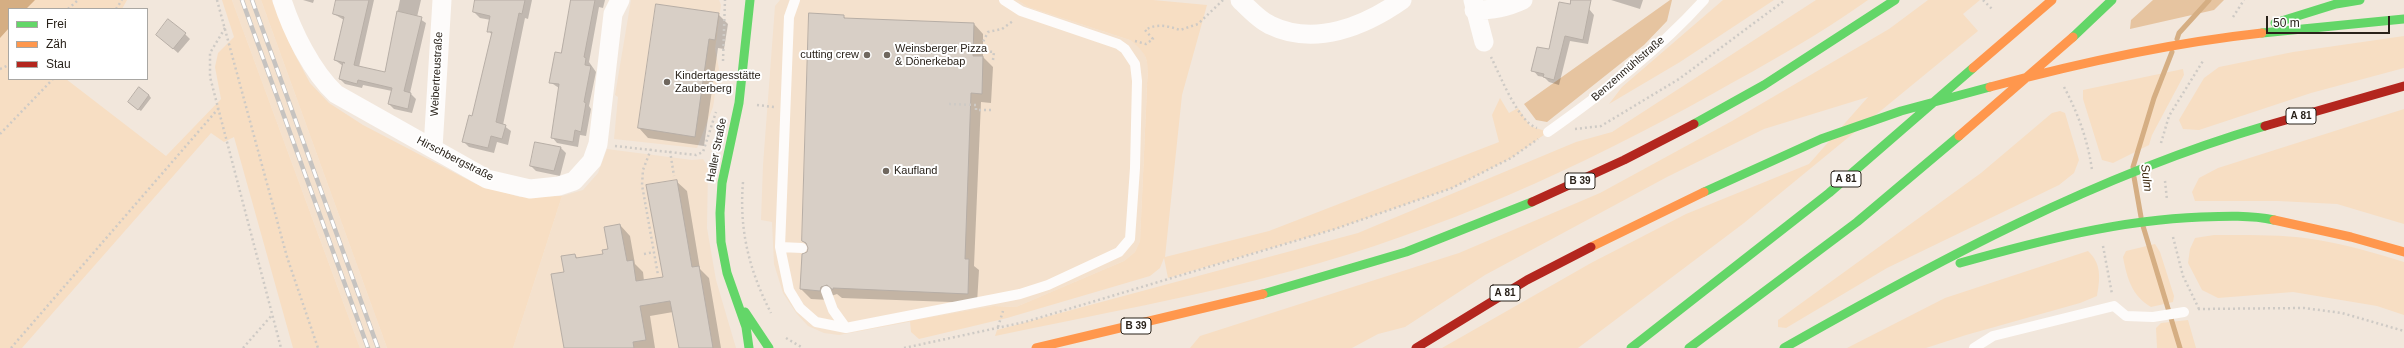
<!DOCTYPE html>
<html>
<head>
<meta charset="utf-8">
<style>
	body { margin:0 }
	#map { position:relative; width:2404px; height:348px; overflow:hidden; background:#f2e7dc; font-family:Helvetica,sans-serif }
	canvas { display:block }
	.legend { position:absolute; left:8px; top:8px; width:140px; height:72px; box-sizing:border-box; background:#fff; border:1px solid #a9a7a3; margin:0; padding:5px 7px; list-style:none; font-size:12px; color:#29221a }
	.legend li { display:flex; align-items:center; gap:8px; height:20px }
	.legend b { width:20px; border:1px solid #a9a7a3 }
	.scale { position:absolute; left:2266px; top:16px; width:124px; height:18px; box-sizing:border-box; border:2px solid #29221a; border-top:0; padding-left:5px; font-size:12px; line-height:14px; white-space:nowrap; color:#29221a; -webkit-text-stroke:3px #fff; paint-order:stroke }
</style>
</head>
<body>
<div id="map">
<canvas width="2404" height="348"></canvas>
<ul class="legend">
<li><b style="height:5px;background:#63d668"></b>Frei</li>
<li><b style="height:5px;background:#ff974d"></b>Zäh</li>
<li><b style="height:5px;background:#b3261e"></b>Stau</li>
</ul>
<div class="scale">50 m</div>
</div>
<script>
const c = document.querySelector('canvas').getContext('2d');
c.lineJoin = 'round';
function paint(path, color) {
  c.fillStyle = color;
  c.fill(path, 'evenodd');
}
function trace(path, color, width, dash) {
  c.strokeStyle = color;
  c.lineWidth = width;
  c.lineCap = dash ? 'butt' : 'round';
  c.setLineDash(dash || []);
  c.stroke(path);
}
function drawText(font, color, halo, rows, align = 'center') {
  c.font = font + ' Helvetica,sans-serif';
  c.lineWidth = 4;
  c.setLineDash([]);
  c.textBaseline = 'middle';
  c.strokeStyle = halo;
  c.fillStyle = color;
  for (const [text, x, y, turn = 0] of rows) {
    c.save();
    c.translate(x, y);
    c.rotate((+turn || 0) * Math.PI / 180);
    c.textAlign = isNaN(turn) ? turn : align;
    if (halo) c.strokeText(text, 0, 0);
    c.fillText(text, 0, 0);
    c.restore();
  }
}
paint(new Path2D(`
	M 232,0 L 261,0 L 387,348 L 360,348 Z
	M 631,0 L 719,0 L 721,5 L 715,49 L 719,69 L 713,107 L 697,148 L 614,139 L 618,97 L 615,95 Z
	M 780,0 L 1017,0 L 1028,7 L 1130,40 L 1143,50 L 1148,64 L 1140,241 L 1135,252 L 1124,261 L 1016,307 L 993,306 L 839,335 L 824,333 L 808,326 L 797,314 L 783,293 L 774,264 L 772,222 L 761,220 L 763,165 L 775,6 Z
	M 607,149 L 692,160 L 703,159 L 708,167 L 707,228 L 716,280 L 736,348 L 513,348 L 562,196 L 583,190 L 598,173 Z`), '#f4e1cd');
paint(new Path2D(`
	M 0,0 L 127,0 L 122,9 L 9,9 L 9,79 L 66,79 L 166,156 L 221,99 L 215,67 L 218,53 L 234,37 L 222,0 L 232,0 L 360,348 L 293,348 L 234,137 L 224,142 L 211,133 L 22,348 L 0,348 Z
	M 261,0 L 272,0 L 293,51 L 310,83 L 329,103 L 363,125 L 476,184 L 520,197 L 562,196 L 513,348 L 387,348 Z
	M 1017,0 L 1153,0 L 1207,5 L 1182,95 L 1165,257 L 1269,231 L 1499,142 L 1492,115 L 1500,98 L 1509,113 L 1518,108 L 1530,126 L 1548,132 L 1511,158 L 1452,188 L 1335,229 L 1168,278 L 1164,258 L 1160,268 L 1150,276 L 1007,318 L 919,339 L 911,332 L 910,321 L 993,306 L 1016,307 L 1124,261 L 1135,252 L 1140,241 L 1147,88 C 1148,63 1151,56 1130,40 L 1028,7 Z
	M 1723,0 L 1774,0 L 1680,62 L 1609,104 L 1622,87 Z
	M 1816,0 L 1868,0 C 1819,35 1766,64 1714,93 C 1580,168 1440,231 1291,271 C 1194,297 1094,315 995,336 L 997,330 L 1358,233 L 1576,142 L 1612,132 Z
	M 1928,0 L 1980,0 L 1963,14 L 1978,31 L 1744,223 L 1578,348 L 1442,348 L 1591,263 L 1686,214 L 1809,164 L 1868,97 L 1764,129 L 1667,177 L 1485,275 L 1405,327 L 1378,334 L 1352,348 L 1190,348 L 1200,336 L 1459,253 L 1600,193 L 1732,121 L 1889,29 Z
	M 2404,36 L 2404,68 L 2311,93 L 2199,130 L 2183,129 L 2179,120 L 2204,78 L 2219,67 L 2293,52 Z
	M 2183,69 L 2184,75 L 2152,135 L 2149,145 L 2113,163 L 2102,160 L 2083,99 L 2083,90 Z
	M 2404,109 L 2404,224 L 2337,204 L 2278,201 L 2195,201 L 2192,192 L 2199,178 L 2218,168 Z
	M 2060,111 L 2065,113 L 2079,160 L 2074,173 L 2059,185 L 1887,268 L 1786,328 L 1778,327 L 1778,320 L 1981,173 L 2052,113 Z
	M 2214,235 C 2248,235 2284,234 2318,240 C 2347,245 2376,253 2404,262 L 2404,315 L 2377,306 L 2293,292 L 2218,298 L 2202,290 L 2188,263 L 2190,249 L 2195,238 Z
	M 2155,244 L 2160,252 L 2174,296 L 2173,302 L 2151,307 C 2132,296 2127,278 2123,257 L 2126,251 Z
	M 2088,251 C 2102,264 2100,279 2097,296 L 2080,303 L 1966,335 L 1926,348 L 1847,348 L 1945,298 Z
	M 2188,320 L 2196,348 L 2157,348 L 2156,328 L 2161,323 Z`), '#f7dec3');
paint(new Path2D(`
	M 1670,0 L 1672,0 L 1667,21 L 1644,45 L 1547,122 L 1536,120 L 1524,104 Z
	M 2153,0 L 2224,0 L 2214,10 L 2130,29 L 2131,20 Z`), '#e6c4a0');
paint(new Path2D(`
	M 0,0 L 35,0 L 26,9 L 9,9 L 9,28 L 0,38 Z`), '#d5ae83');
paint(new Path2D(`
	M 303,0 L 314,0 L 313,3 Z
	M 337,0 L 374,0 L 359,67 L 385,73 L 400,0 L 421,0 L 417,17 L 426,23 L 410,93 L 416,99 L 412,113 L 394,109 L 389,104 L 392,91 L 363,85 L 362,88 L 345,84 L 340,79 L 343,66 L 335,60 L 344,20 L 334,14 Z
	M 476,0 L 532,0 L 528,19 L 525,18 L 503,125 L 511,131 L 508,145 L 497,142 L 494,153 L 469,147 L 463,141 L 473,117 L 492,35 L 489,31 L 491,20 L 480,18 L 474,12 Z
	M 571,0 L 605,0 L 603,8 L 599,7 L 589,62 L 596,72 L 589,106 L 591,109 L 586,136 L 580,135 L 578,147 L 557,143 L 552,137 L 559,88 L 550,82 L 562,54 Z
	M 1611,0 L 1643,0 L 1640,9 Z
	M 1589,9 L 1594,15 L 1588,44 L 1570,41 L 1559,85 L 1549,82 L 1544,77 L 1538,76 L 1533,70 Z
	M 718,14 L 728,24 L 724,49 L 718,48 L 704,146 L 648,138 L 639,128 Z
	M 843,16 L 847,20 L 974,24 L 983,34 L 983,57 L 993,67 L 991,103 L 981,102 L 974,266 L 979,270 L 977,303 L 842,298 L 837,294 L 831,296 L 829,300 L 811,299 L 801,289 L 810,248 L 803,241 Z
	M 185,34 L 190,39 L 178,53 L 162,39 Z
	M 149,95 L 151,98 L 141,111 L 131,104 Z
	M 561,148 L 566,153 L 560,176 L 536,171 L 531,166 Z
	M 676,181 L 687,191 L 700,269 L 709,278 L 721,348 L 680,348 L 673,312 L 650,316 L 655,348 L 565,348 L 565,273 L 575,255 L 578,259 L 604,255 L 609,250 L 620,225 L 630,236 L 635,264 L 643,272 L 644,281 L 664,277 Z`), '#0003');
trace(new Path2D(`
	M 2177,39 L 2179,33 L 2209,0
	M 2133,167 L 2154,98 L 2172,52
	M 2134,177 L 2141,217
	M 2143,226 L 2180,348`), '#d5ae83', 5);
const building = new Path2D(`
	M 336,0 L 369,0 L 354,65 L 385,72 L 397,11 L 422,17 L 404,91 L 411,93 L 408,109 L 388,104 L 392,88 L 358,80 L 357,84 L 339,79 L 343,62 L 345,63 L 334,60 L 344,17 L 333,14 Z
	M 475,0 L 525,0 L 522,14 L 519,13 L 496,122 L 506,125 L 502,139 L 491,136 L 488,148 L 462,142 L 469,115 L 472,116 L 492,32 L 487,32 L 490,16 L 473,12 Z
	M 571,0 L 595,0 L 584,57 L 586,58 L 585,65 L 591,66 L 584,102 L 586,103 L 581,132 L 575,130 L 573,142 L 551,138 L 559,84 L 549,83 L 555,52 L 561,53 Z
	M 1571,0 L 1591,0 L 1583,40 L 1565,36 L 1554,80 L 1543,77 L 1544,74 L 1531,71 L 1537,47 L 1549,49 L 1559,2 L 1570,4 Z
	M 656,4 L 719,13 L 715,40 L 709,39 L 695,137 L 638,128 Z
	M 809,13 L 844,15 L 844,18 L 974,23 L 973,56 L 983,56 L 982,94 L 971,93 L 965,259 L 969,259 L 968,294 L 833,288 L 833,290 L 827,285 L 821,287 L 820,291 L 800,289 L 802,254 L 807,252 L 808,248 L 806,243 L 802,241 Z
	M 168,19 L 186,33 L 173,49 L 156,35 Z
	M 139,87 L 149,95 L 138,110 L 128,102 Z
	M 535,142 L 561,147 L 554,171 L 530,166 Z
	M 677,180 L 692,267 L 699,266 L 713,348 L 679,348 L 670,301 L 640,306 L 646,340 L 633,342 L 634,348 L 564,348 L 551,274 L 564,272 L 561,256 L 575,254 L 576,258 L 603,254 L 602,250 L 608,249 L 604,227 L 620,224 L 627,261 L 633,260 L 636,281 L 663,277 L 646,185 Z`);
paint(building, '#d8cfc6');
trace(building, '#b7aea6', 1);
trace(new Path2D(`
	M 217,0 L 287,257 L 318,348
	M 1983,0 L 1993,10
	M 68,9 L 78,0
	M 116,9 L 122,0
	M 2233,17 L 2244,0
	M 225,28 L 210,53 L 210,77 L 281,348
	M 1135,41 L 1146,44 L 1153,39 L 1145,30 C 1157,23 1168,26 1180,30 L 1198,24 L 1223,0
	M 1491,57 C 1500,75 1518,122 1537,128
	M 993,60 L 994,52 L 982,51 L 982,44 L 988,32 L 1002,29 L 1013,21
	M 723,61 L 725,0
	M 0,69 L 9,65
	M 2064,87 C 2078,113 2088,141 2092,170
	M 949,104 L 976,105 L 976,110 L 992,110
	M 757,105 L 774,107
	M 1575,129 L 1601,126 L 1679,79 L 1785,0
	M 0,134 L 53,79
	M 2161,143 L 2169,116 L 2203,61
	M 615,146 L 696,155 L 703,152 L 716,112
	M 651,149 L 643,170 L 642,185 L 658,275
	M 670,151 L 674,176
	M 2165,181 L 2167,200
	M 743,182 C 739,230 749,270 771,313
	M 2173,237 L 2183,276 L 2199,309
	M 2103,246 L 2112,294
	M 644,254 L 654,252
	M 2198,309 L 2304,308 L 2342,313 L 2404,331
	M 998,327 L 1003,311
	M 786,338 L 803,348
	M 11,348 L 218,109
	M 243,348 L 272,315
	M 904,348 L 1025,322 L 1335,229 L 1452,188 L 1511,158 L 1538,139`), '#cecac5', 2.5, [2, 3]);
trace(new Path2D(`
	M 795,0 L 789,17 L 780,247 L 789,290 L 800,308 L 816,322 L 846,328 L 856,326 L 1020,294 L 1048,285 L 1119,252 L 1130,239 L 1135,168 L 1137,81 L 1135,64 L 1125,49 L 1118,44 L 1021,11 L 1004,0
	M 1548,132 C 1603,93 1659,50 1704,0
	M 780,247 L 802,248
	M 826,291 L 833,310 L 846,328
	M 1974,348 L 1993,336 L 2114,306 L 2126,316 L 2153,317 L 2184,312`), '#fdfbfa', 10);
trace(new Path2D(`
	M 282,0 C 292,31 312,72 336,94 L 487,179 L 530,189 L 559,186 L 574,181 L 592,161 L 598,144 L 613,14 L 620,0
	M 1240,0 C 1249,9 1259,20 1270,25 C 1315,47 1365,26 1402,0
	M 1473,0 L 1484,42
	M 1474,10 C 1493,10 1506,8 1523,0
	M 433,148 L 442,0`), '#fdfbfa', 19);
trace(new Path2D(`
	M 2275,23 L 2336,4 L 2360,0
	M 2262,33 L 2404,19
	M 2073,37 L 2112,0
	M 1694,124 L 1764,85 L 1895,0
	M 1704,192 L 1821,139 L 1901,111 L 1990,87
	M 1960,263 C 2039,241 2119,220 2201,217 C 2225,216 2251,215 2274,220
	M 1263,294 L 1406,252 L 1532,202
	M 745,312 L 769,348
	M 749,348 L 746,327 L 727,273 L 721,242 L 720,213 L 722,183 L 739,103 L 750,0
	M 1631,348 L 1829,193 L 1973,68
	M 1689,348 L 1857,222 L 1959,136
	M 1784,348 C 1937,261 2095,176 2265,126`), '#63d668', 9);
trace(new Path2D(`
	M 1973,68 L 2052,0
	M 1990,87 C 2079,63 2170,43 2262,33
	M 1959,136 L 2073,37
	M 2274,220 L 2351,237 L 2404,252
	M 1591,247 L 1704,192
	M 1036,348 L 1263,294`), '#ff974d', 9);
trace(new Path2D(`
	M 2265,126 L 2404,86
	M 1532,202 L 1624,160 L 1694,124
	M 1416,348 L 1527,280 L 1591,247`), '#b3261e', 9);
const rail = new Path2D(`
	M 242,0 L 368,348
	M 252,0 L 378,348`);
trace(rail, '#c6c3c0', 4.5);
trace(rail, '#fff', 3, [9]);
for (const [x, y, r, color] of [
	[867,55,4,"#6f675e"],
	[887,55,4,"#6f675e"],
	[667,82,4,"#6f675e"],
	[886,171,4,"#6f675e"]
]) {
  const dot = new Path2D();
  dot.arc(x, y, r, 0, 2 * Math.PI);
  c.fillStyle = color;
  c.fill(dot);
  trace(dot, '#fff', 1.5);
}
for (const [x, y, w] of [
	[2301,116,30],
	[1846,179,30],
	[1580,181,30],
	[1505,293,30],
	[1136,326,30]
]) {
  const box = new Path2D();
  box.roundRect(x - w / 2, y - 8, w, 16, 3);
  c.fillStyle = '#fff';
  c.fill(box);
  trace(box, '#29221a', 1);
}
drawText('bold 10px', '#29221a', null, [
	["A 81",2301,116],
	["A 81",1846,179],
	["B 39",1580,181],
	["A 81",1505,293],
	["B 39",1136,326]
]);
drawText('11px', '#29221a', '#fff', [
	["Weinsberger Pizza",895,49],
	["& Dönerkebap",895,62],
	["cutting crew",859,55,"right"],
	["Kindertagesstätte",675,76],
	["Zauberberg",675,89],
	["Kaufland",894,171]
], 'left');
drawText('11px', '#29221a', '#fff', [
	["Benzenmühlstraße",1628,69,-41],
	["Weibertreustraße",437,74,-87],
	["Haller Straße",717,150,-79],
	["Hirschbergstraße",455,159,27]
]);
drawText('italic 12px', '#3c270d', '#fff', [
	["Sulm",2146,178,83]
]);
</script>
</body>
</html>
